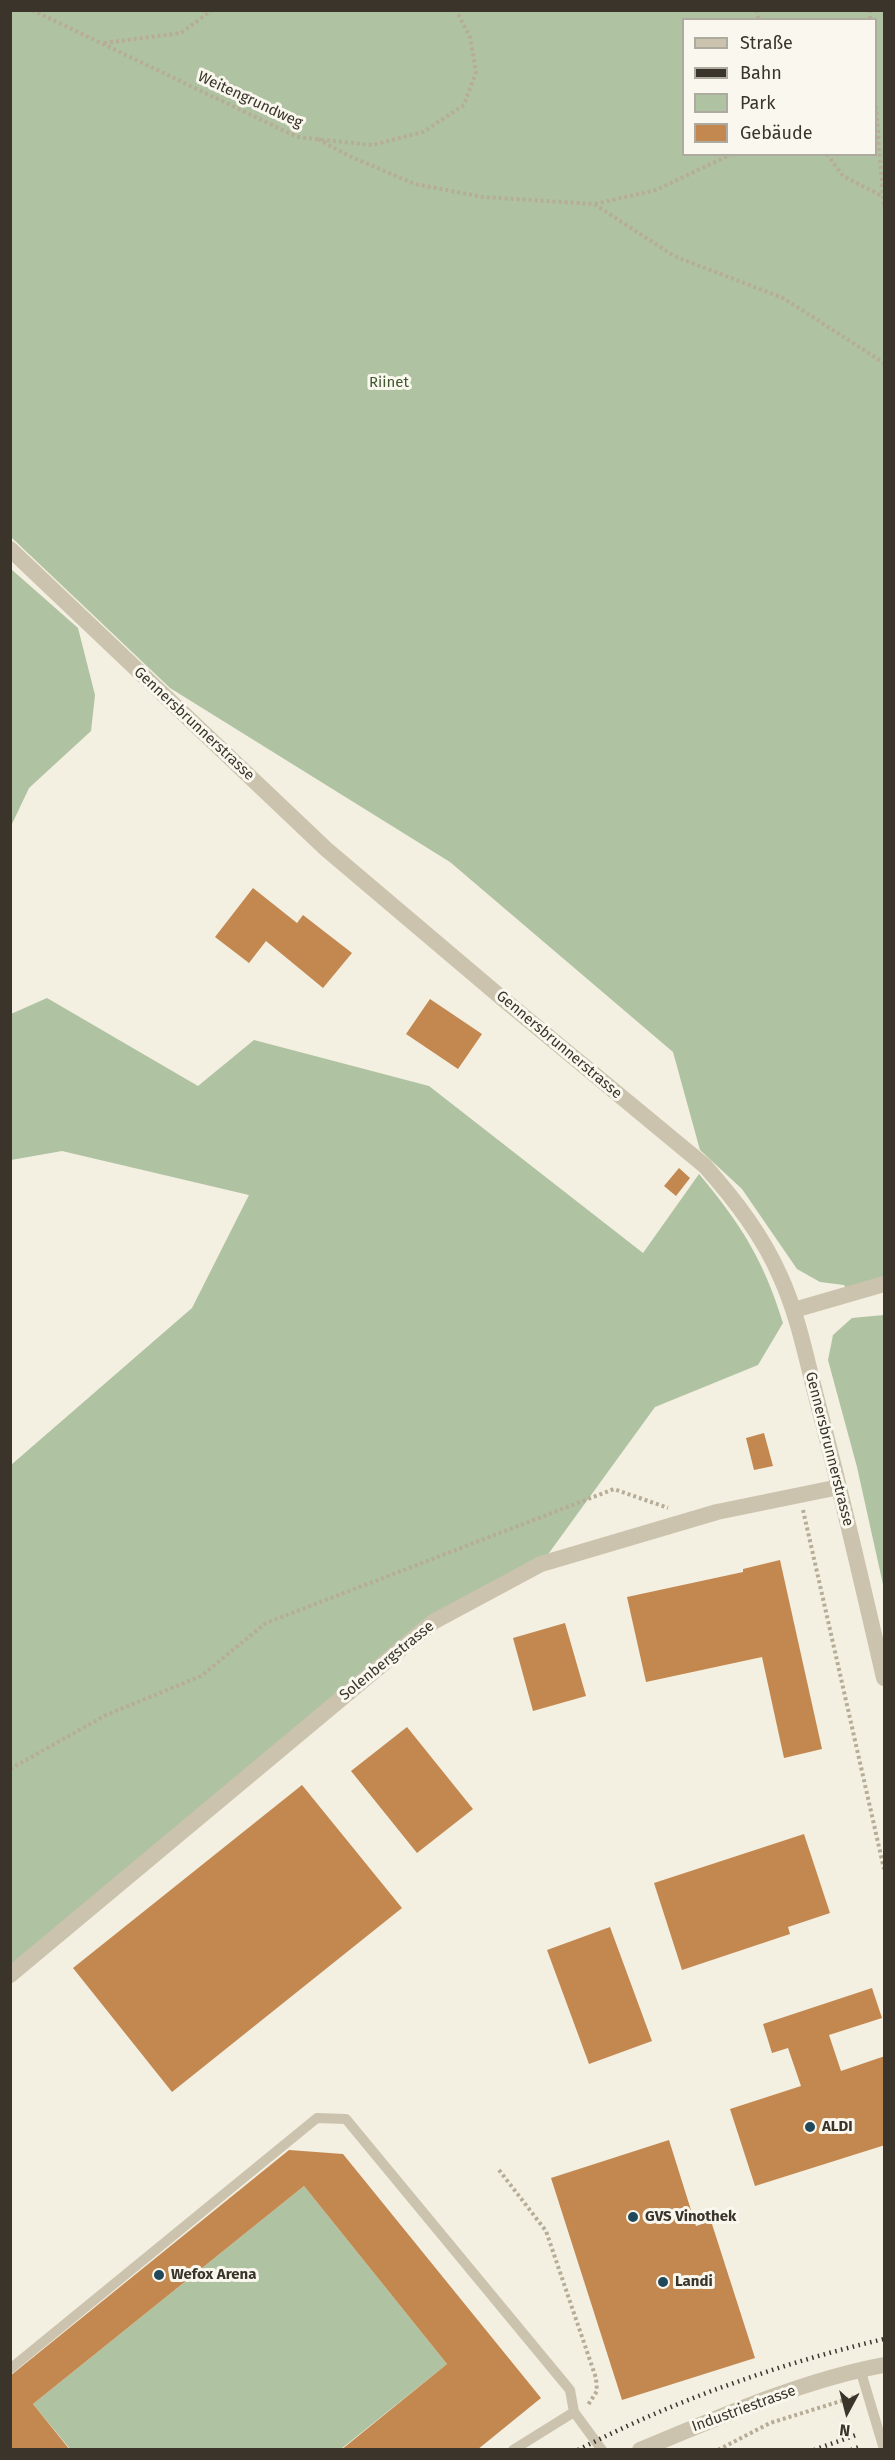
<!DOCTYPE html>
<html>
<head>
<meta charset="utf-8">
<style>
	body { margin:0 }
	#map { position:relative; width:895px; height:2460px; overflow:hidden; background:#f3efe1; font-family:"Fira Sans",sans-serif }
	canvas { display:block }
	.frame { position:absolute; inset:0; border:12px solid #3a342b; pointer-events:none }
	.legend { position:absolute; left:682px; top:18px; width:195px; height:138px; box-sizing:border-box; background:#faf8ee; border:2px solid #adaaa0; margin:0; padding:8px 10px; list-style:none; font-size:18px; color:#3a342b }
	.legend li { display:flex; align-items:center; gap:12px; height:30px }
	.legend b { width:30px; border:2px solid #adaaa0 }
	.north { position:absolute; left:817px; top:2382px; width:60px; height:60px; -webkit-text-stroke:4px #faf8ee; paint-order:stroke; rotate:187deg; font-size:16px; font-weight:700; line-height:24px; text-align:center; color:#3a342b }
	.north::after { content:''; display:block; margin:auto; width:21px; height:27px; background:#3a342b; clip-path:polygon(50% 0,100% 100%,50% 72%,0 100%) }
</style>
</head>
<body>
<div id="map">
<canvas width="895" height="2460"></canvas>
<div class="frame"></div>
<ul class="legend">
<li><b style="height:8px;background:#cbc3ad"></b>Straße</li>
<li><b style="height:8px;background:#3a342b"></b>Bahn</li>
<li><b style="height:16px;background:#afc2a1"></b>Park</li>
<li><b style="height:16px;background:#c38850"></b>Gebäude</li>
</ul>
<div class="north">N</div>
</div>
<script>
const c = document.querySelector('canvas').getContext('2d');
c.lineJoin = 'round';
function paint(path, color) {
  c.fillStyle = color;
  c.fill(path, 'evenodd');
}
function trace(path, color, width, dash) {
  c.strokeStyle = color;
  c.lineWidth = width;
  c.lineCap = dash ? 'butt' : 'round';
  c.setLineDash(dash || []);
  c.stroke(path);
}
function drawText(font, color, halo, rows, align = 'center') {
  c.font = font + ' "Fira Sans",sans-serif';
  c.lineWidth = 6;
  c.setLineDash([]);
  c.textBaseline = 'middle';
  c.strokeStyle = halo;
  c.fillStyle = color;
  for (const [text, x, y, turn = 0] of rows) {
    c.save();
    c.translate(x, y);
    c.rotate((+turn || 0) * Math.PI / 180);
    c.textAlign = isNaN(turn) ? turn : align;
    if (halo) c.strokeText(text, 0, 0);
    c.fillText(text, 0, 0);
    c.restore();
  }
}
paint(new Path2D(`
	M 11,11 L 884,11 L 884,1284 L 849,1294 L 844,1285 L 820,1282 L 797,1269 L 742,1189 L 700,1150 L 673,1052 L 450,862 L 170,688 L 11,537 ZM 684,20 L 876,20 L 876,154 L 684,154 Z
	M 11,569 L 78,628 L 95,695 L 91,731 L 29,788 L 11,826 Z
	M 47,998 L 198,1086 L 254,1040 L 429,1086 L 643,1253 L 699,1174 C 741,1224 764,1261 783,1323 L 758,1365 L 655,1407 L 541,1564 L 433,1622 L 11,1975 L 11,1465 L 192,1308 L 249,1195 L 62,1151 L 11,1160 L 11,1014 Z
	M 884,1315 L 884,1589 L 857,1467 L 828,1360 L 833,1335 L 852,1318 Z
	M 304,2186 L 447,2364 L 341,2449 L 70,2449 L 33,2404 Z`), '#afc2a1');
paint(new Path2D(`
	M 253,888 L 297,923 L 303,915 L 352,953 L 323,988 L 266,941 L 249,963 L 215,937 Z
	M 430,999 L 482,1034 L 458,1069 L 406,1034 Z
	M 679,1168 L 690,1178 L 676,1196 L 664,1186 Z
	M 764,1433 L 773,1466 L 754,1470 L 746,1438 Z
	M 780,1560 L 822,1749 L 784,1758 L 762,1657 L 646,1682 L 627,1597 L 743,1572 L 743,1569 Z
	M 565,1623 L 586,1696 L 533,1711 L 513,1638 Z
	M 407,1727 L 473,1809 L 417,1853 L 351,1771 Z
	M 302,1785 L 402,1908 L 172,2092 L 73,1968 Z
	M 804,1834 L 830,1913 L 788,1927 L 790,1934 L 682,1970 L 654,1883 Z
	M 610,1927 L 652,2041 L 589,2064 L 547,1950 Z
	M 872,1988 L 882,2018 L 829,2035 L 841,2071 L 885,2056 L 885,2145 L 755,2186 L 730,2109 L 801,2086 L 788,2048 L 772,2053 L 763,2024 Z
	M 669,2140 L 696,2226 L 711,2221 L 755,2358 L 622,2400 L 551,2178 Z
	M 289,2150 L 343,2154 L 541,2398 L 477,2450 L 341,2450 L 447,2364 L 304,2186 L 33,2404 L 70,2450 L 10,2450 L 10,2376 Z`), '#c38850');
trace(new Path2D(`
	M 32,10 L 297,137 L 372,145 L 423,132 L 464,105 L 476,72 L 470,37 L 456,10
	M 756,10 L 759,20
	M 870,10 L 870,20
	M 104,43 L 181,33 L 212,10
	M 876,106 L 884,208
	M 318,139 L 349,156 L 415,184 L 483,197 L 594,204 L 674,256 L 783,298 L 884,363
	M 827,154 L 843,176 L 884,197
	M 595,204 L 656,190 L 732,154
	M 803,1510 L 884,1869
	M 10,1769 L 106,1715 L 201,1676 L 266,1623 L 614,1489 L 668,1508
	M 499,2170 L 546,2231 L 596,2378 L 597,2391 L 588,2405
	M 718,2450 L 770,2423 L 854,2397`), '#b7ad97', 4, [3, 3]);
trace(new Path2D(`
	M 10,2369 L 317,2118 L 346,2119 L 570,2390 L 574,2412 L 602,2450
	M 860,2369 L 884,2449
	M 513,2450 L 574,2412`), '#cbc3ad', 10);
trace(new Path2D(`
	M 794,1310 L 884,1284
	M 10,1975 L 433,1622 L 541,1564 L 717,1512 L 839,1487
	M 640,2450 C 717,2418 803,2380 884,2365`), '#cbc3ad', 16);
trace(new Path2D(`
	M 10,549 L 326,849 L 503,999 L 705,1166 C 735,1200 763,1236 781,1278 C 799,1318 807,1362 818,1404 C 842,1495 863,1587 884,1678`), '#cbc3ad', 16);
trace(new Path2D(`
	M 578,2450 C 675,2400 778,2364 884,2339
	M 814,2450 L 859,2434
	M 851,2450 L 862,2446`), '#3a342b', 4.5, [1.5, 4.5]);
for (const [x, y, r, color] of [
	[810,2127,6,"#21495b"],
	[633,2217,6,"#21495b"],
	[159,2275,6,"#21495b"],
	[663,2282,6,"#21495b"]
]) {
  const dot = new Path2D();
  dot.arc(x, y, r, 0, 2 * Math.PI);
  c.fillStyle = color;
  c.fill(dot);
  trace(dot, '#faf8ee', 2);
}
drawText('15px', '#3a342b', '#faf8ee', [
	["Weitengrundweg",250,100,25],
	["Gennersbrunnerstrasse",194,724,43],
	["Gennersbrunnerstrasse",559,1045,40],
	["Gennersbrunnerstrasse",829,1449,76],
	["Solenbergstrasse",387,1661,-39],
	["Industriestrasse",744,2409,-20]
]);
drawText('15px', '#3f5830', '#faf8ee', [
	["Riinet",389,383]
]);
drawText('bold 15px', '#3a342b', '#faf8ee', [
	["ALDI",822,2127],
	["GVS Vinothek",645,2217],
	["Wefox Arena",171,2275],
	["Landi",675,2282]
], 'left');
</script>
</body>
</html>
